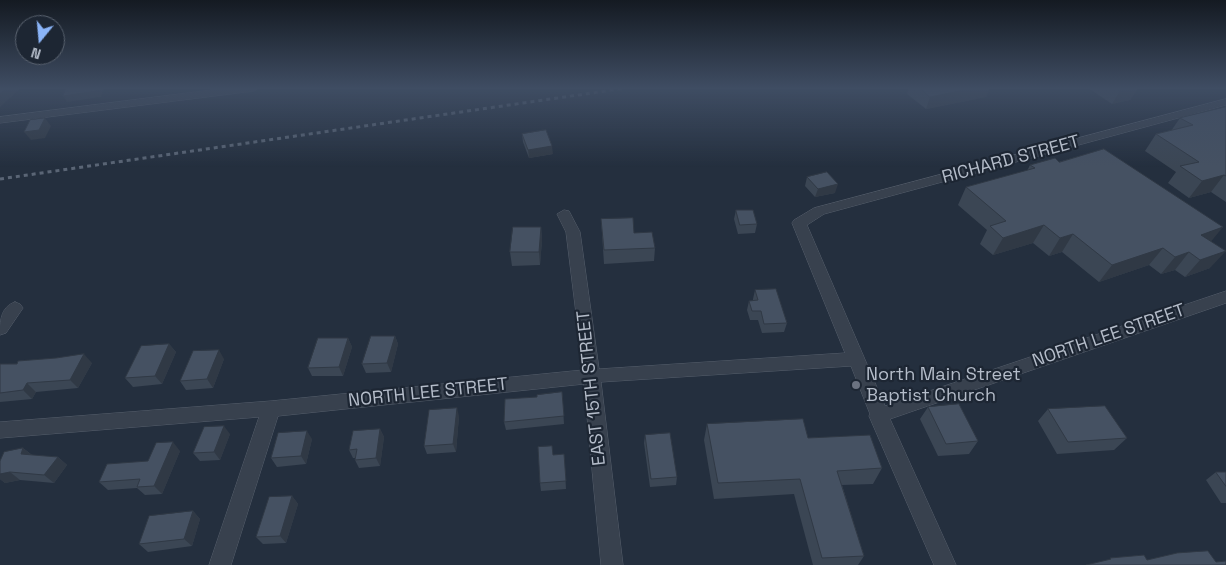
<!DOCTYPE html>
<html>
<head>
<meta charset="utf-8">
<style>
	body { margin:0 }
	#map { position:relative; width:1226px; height:565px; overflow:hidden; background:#242f3e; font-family:"Space Grotesk",sans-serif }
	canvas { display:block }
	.north { position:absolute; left:15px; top:15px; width:50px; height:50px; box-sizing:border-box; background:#1d2633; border:1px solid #59626f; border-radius:50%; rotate:197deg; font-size:14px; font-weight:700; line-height:20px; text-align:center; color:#b4bcc9 }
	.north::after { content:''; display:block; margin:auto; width:18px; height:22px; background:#8ab4f8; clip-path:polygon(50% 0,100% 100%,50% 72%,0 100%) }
</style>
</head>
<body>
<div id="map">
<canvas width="1226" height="565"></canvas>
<div class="north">N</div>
</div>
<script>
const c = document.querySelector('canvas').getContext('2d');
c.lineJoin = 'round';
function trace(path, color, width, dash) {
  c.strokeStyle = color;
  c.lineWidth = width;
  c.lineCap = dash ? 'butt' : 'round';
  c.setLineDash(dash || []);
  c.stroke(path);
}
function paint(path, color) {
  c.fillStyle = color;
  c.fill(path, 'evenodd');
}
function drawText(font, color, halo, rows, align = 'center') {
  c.font = font + ' "Space Grotesk",sans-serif';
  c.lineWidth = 4.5;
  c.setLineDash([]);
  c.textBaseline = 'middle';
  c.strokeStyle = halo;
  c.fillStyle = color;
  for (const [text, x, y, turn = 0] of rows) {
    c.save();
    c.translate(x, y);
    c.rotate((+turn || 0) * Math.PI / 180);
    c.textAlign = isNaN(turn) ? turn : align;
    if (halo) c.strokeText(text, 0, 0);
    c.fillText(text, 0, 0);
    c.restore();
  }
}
const minor = new Path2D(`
	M 227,88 L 259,88 L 254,91 L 0,123 L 0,117 Z
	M 1226,99 L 1226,105 L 824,214 L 807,225 L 885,406 L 1226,291 L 1226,303 L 890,419 L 956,565 L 934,565 L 869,416 L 870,414 L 851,366 L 601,382 L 623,565 L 601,565 L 584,384 L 278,416 L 231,565 L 209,565 L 259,417 L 0,438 L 0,422 L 271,401 L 583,370 L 566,232 L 557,214 L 564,210 L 569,211 L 580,232 L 599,369 L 845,353 L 792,223 L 794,220 L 814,208 Z
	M 15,302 L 20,304 L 23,308 L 6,333 L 0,335 C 0,322 0,307 15,302 Z`);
trace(minor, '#565f6c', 1);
paint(minor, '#38414e');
trace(new Path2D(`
	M 0,179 L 626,88`), '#5a6575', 3, [4, 4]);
paint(new Path2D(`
	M 909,88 L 990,88 L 986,97 L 926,109 L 907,94 Z
	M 1088,88 L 1138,88 L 1130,100 L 1112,104 Z
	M 1226,107 L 1226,202 L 1211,192 L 1189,198 L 1168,183 L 1176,172 L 1145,151 L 1156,134 L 1171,131 L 1180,118 Z
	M 522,134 L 553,154 L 529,158 L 523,142 Z
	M 1059,162 L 1211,241 L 1210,268 L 1185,277 L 1175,270 L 1161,274 L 1149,265 L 1099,282 L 1062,252 L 1049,256 L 1033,243 L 993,255 L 980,244 L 987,230 L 958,205 L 966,187 L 1027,171 L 1030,165 Z
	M 807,177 L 835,193 L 815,197 L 805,186 Z
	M 736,210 L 757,224 L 755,233 L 738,234 L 734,219 Z
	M 601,219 L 634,233 L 655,248 L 654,261 L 604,264 L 602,233 Z
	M 541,227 L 542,240 L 540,265 L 512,266 L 510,252 Z
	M 755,290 L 787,323 L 784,332 L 762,333 L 758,320 L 750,320 L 747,310 L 749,301 L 753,301 L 753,299 Z
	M 395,336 L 398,344 L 391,372 L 366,373 L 362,364 Z
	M 348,338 L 352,347 L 343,376 L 312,376 L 308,368 Z
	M 169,344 L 176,352 L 162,384 L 133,387 L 125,378 Z
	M 224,359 L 213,388 L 186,390 L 180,381 Z
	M 92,363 L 78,388 L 36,392 L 32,399 L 0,402 L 0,364 Z
	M 562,392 L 564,424 L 506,430 L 504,422 L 537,397 Z
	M 928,407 L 978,441 L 969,454 L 938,456 L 920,419 Z
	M 1048,409 L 1127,438 L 1114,450 L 1057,454 L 1038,421 Z
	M 459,416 L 456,452 L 427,454 L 424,446 Z
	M 707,424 L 808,438 L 882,468 L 873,484 L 842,485 L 864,556 L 858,565 L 813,565 L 794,494 L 714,499 L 704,440 Z
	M 380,429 L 384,437 L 380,466 L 359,468 L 355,460 L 355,458 L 353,458 L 349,450 Z
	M 230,434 L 220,460 L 200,461 L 193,453 Z
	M 645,435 L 677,477 L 676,485 L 650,487 L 644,443 Z
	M 312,439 L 306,464 L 277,467 L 271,458 Z
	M 23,448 L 32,455 L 58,457 L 67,465 L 54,483 L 20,480 L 5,483 L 0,479 Z
	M 180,451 L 162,494 L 145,495 L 137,488 L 108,490 L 99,482 L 148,461 Z
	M 564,454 L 566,489 L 541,491 L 540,483 Z
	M 1216,472 L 1226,472 L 1226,503 L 1221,503 L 1206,480 Z
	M 292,496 L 298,504 L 286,543 L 263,544 L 256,537 Z
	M 193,511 L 200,519 L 192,546 L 148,552 L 139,544 Z`), '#3b4654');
paint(new Path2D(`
	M 6,88 L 21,88 L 0,107 L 0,94 Z
	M 98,88 L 104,88 L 101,97 L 67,102 L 63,96 Z
	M 974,88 L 990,88 L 986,97 L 926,109 L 930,97 Z
	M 1138,88 L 1130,100 L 1112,104 L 1120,91 Z
	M 45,118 L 51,126 L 45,138 L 31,140 L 24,132 Z
	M 552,146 L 553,154 L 529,158 L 528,150 Z
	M 1224,175 L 1211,192 L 1189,198 L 1202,181 Z
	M 838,184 L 835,193 L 815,197 L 818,189 Z
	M 1044,225 L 1033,243 L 993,255 L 1003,238 Z
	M 541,227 L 542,240 L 540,265 L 539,252 Z
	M 1223,227 L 1209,244 L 1201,235 Z
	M 1073,234 L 1062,252 L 1049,256 L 1060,238 Z
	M 1163,248 L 1149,265 L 1099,282 L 1112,265 Z
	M 1226,251 L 1210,268 L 1185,277 L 1200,260 Z
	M 1189,252 L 1175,270 L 1161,274 L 1175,257 Z
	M 395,336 L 398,344 L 391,372 L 387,363 Z
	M 348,338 L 352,347 L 343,376 L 339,367 Z
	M 169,344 L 176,352 L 162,384 L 155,376 Z
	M 219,350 L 224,359 L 213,388 L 207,379 Z
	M 84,354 L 92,363 L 78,388 L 70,380 Z
	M 27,383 L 36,392 L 32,399 L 23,390 Z
	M 457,408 L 459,416 L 456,452 L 453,444 Z
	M 224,426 L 230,434 L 220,460 L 214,452 Z
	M 380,429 L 384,437 L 380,466 L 376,458 Z
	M 307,431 L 312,439 L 306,464 L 301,456 Z
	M 173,442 L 180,451 L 162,494 L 154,486 Z
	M 23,448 L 33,456 L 21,454 Z
	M 58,457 L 67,465 L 54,483 L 44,475 Z
	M 10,472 L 20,480 L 5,483 L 0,479 L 0,474 Z
	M 292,496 L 298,504 L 286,543 L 280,536 Z
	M 193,511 L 200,519 L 192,546 L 184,539 Z`), '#303945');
const building = new Path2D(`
	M 0,88 L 6,88 L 0,94 Z
	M 66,88 L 98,88 L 97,91 L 63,96 Z
	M 920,88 L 974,88 L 930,97 Z
	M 1115,88 L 1136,88 L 1120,91 Z
	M 1226,107 L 1226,176 L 1224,175 L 1202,181 L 1180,166 L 1199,162 L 1156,134 L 1193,125 L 1180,118 Z
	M 45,118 L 39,130 L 24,132 L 30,120 Z
	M 546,130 L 552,146 L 528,150 L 522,134 Z
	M 1104,149 L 1223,227 L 1201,235 L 1226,251 L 1200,260 L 1189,252 L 1175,257 L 1163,248 L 1112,265 L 1073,234 L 1060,238 L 1044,225 L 1003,238 L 990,226 L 1006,221 L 966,187 L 1035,168 L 1030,165 L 1055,158 L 1059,162 Z
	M 827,172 L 838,184 L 818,189 L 807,177 Z
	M 736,210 L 753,210 L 757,224 L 740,225 Z
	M 633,218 L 634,233 L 652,232 L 655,248 L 604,250 L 601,219 Z
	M 513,227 L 541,227 L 539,252 L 510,252 Z
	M 776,289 L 787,323 L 764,324 L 761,311 L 752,311 L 749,301 L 758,300 L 755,290 Z
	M 371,336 L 395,336 L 387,363 L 362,364 Z
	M 318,338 L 348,338 L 339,367 L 308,368 Z
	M 169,344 L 155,376 L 125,378 L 141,346 Z
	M 219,350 L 207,379 L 180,381 L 193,351 Z
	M 84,354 L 70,380 L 27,383 L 23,390 L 0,393 L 0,364 L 17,364 L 18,361 L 56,358 Z
	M 562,392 L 564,416 L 504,422 L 505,399 L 537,397 L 537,395 Z
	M 959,404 L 978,441 L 946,444 L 928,407 Z
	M 1105,406 L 1127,438 L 1068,442 L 1048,409 Z
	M 457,408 L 453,444 L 424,446 L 429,410 Z
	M 803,419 L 808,438 L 870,435 L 882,468 L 837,471 L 864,556 L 822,558 L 800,479 L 718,483 L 707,424 Z
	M 224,426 L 214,452 L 193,453 L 204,427 Z
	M 380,429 L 376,458 L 355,460 L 357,449 L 349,450 L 353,431 Z
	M 307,431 L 301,456 L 271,458 L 278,433 Z
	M 670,433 L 677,477 L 651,479 L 645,435 Z
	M 173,442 L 154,486 L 137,487 L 140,479 L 99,482 L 107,464 L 148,461 L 156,443 Z
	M 552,446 L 553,455 L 564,454 L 566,481 L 540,483 L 538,447 Z
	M 23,448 L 21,454 L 58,457 L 44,475 L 10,472 L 0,474 L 0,461 L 4,452 Z
	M 1216,472 L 1226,472 L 1226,486 Z
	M 292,496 L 280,536 L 256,537 L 269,497 Z
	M 193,511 L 184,539 L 139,544 L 149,516 Z
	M 1208,551 L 1216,562 L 1226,561 L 1226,565 L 1086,565 L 1111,559 L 1110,558 L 1144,555 L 1147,560 L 1177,553 Z`);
paint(building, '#455162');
trace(building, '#303945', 1);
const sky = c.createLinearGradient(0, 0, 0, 167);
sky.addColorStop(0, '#141a22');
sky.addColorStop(0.53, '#3f4d63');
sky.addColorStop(1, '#3f4d6300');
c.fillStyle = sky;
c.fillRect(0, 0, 1226, 167);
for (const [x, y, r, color] of [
	[856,385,5,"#6b7280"]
]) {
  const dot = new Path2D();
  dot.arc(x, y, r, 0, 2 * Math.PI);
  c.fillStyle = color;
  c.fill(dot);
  trace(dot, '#1d2633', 2);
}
drawText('18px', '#b4bcc9', '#1d2633', [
	["RICHARD STREET",1011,160,-15],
	["NORTH LEE STREET",1109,336,-19],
	["EAST 15TH STREET",592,388,-96],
	["NORTH LEE STREET",428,393,-6]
]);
drawText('18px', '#b4bcc9', '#1d2633', [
	["North Main Street",866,375],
	["Baptist Church",866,396]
], 'left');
</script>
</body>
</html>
